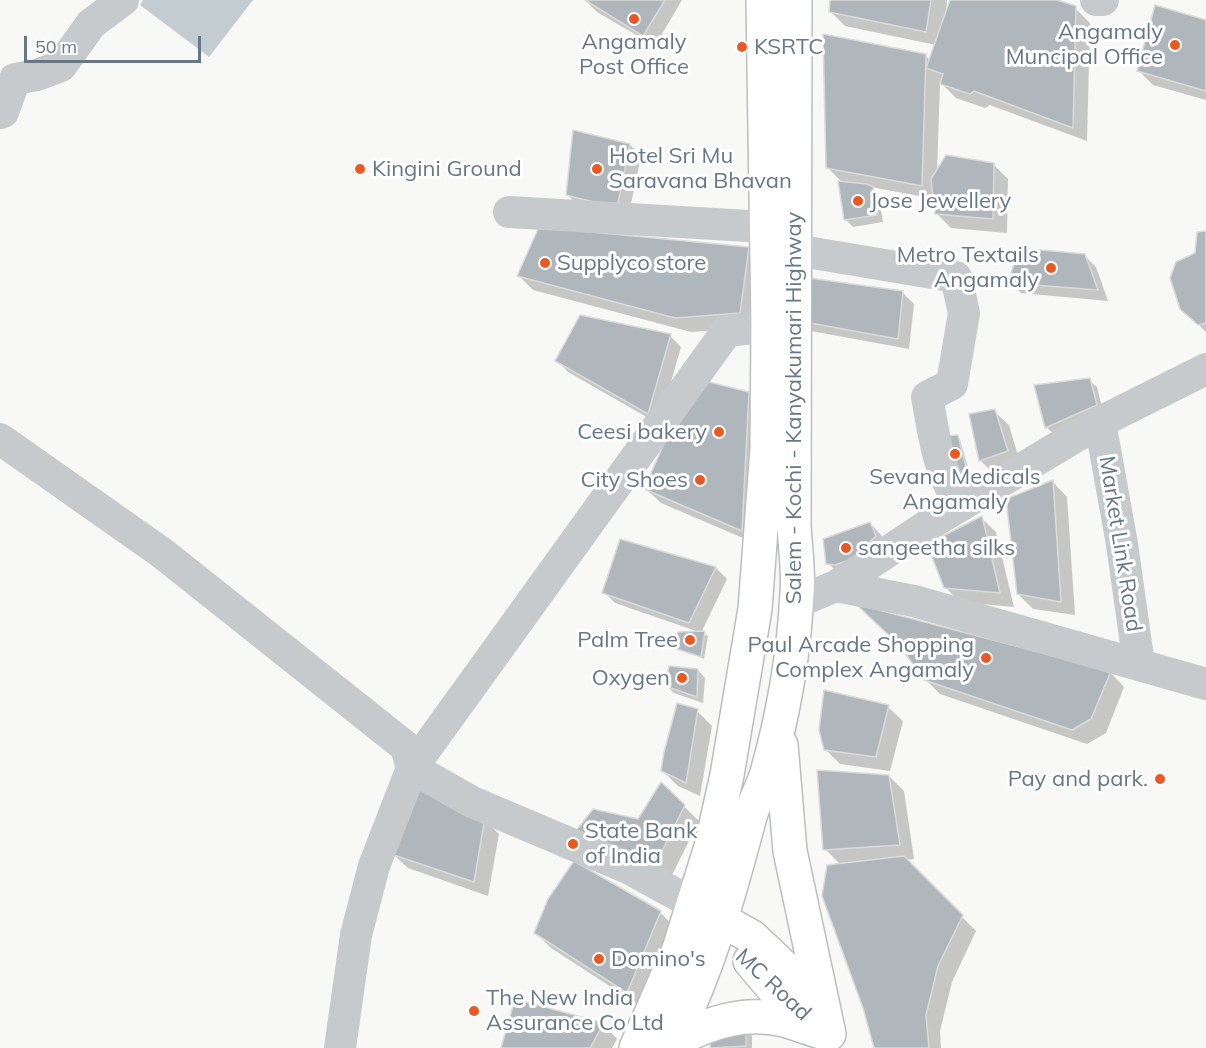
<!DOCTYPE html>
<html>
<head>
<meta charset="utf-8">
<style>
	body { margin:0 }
	#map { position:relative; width:1206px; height:1048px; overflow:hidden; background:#f8f8f6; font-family:Mulish,sans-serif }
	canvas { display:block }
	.scale { position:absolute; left:24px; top:36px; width:177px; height:27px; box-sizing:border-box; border:3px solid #667888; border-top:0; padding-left:8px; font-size:18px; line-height:21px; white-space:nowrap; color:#667888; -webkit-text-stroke:4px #fff; paint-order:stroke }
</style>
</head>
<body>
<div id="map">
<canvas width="1206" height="1048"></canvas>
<div class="scale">50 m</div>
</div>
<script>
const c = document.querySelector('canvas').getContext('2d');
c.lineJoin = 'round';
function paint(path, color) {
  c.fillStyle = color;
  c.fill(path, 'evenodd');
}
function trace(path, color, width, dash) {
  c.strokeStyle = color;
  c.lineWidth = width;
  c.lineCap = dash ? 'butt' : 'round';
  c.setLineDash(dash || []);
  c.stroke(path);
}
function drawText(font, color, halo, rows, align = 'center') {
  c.font = font + ' Mulish,sans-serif';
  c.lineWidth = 6;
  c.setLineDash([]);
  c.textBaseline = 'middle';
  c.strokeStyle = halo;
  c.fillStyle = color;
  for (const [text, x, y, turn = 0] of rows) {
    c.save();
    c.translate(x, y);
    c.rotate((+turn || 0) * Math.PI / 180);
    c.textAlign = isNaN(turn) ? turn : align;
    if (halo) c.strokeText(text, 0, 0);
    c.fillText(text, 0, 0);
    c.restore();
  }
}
paint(new Path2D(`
	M 143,0 L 253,0 L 209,57 L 140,5 Z`), '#c2ccd1');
paint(new Path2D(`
	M 682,0 L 655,46 L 597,12 L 586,1 Z
	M 831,0 L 947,0 L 946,15 L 951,0 L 1053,0 L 1075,8 L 1090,23 L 1087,141 L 990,105 L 985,108 L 956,98 L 940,82 L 937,173 L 993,164 L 1008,179 L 1007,233 L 951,228 L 936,213 L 935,199 L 871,187 L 879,196 L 883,222 L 853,227 L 846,220 L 843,183 L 828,168 L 926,56 L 930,61 L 936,45 L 845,26 L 830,11 Z
	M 1206,21 L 1206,100 L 1153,85 L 1138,70 Z
	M 630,145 L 641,156 L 628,218 L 578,206 L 567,194 Z
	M 1206,233 L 1206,332 L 1197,323 L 1197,254 Z
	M 748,249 L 763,263 L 754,327 L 691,332 L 533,290 L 519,276 Z
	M 1085,256 L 1096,267 L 1108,301 L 1021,293 L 1010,282 Z
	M 903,293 L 914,304 L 909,349 L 811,331 L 800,320 Z
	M 670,336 L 681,347 L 659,424 L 568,372 L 557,360 Z
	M 1089,380 L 1097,387 L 1103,412 L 1054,434 L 1046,427 Z
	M 748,394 L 763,408 L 757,544 L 661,503 L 646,489 Z
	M 994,411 L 1009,425 L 1021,466 L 995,475 L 980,460 Z
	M 957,436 L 960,440 L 970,474 L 957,480 Z
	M 1053,482 L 1067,497 L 1075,615 L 1033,609 L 1018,594 Z
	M 981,518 L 996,532 L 1014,607 L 960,602 L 945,587 Z
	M 870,523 L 881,535 L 886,547 L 839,574 L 828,563 Z
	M 621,541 L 716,568 L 727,579 L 701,633 L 708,636 L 704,659 L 676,647 L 699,632 L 615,603 L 604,592 Z
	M 698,670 L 705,678 L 703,703 L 674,693 L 667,686 Z
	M 1110,672 L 1124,687 L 1106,733 L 1087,744 L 940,694 L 925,679 Z
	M 888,707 L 903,721 L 890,771 L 840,764 L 825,749 Z
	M 697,711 L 712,726 L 700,796 L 678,786 L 663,771 Z
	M 889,776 L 904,791 L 914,859 L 905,860 L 976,931 L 952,982 L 940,1031 L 941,1048 L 875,1048 L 841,865 L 825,849 Z
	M 661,784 L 699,821 L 671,877 L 578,831 L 639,821 Z
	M 484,819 L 499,834 L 488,896 L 408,868 L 393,854 Z
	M 660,912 L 674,927 L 642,1007 L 551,948 L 536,933 Z
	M 603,1024 L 617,1039 L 612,1048 L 502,1048 Z
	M 745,1029 L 752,1036 L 752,1048 L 712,1048 L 714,1032 Z`), '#0003');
const building = new Path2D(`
	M 585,0 L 665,0 L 643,36 Z
	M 830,0 L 931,0 L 926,32 L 829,12 Z
	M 950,0 L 1057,0 L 1076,6 L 1073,128 L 974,91 L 970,94 L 940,84 L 943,74 L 926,68 Z
	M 1155,5 L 1206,20 L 1206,91 L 1137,71 Z
	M 823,34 L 926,54 L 922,186 L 826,168 Z
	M 573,130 L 630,144 L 617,208 L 566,195 Z
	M 946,155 L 994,163 L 993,219 L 935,214 L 931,179 Z
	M 838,181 L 867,184 L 873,187 L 877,215 L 844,220 Z
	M 539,227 L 749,247 L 740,313 L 675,318 L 517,276 Z
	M 1206,231 L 1206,323 L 1198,325 L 1180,309 L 1170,278 L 1176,262 L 1195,253 L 1197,232 Z
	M 1019,248 L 1085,254 L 1098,290 L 1008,283 Z
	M 809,278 L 903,291 L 898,339 L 799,321 Z
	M 580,315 L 671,334 L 648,414 L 555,361 Z
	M 693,378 L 749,392 L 742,531 L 644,489 Z
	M 1090,378 L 1097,405 L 1045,428 L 1034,385 Z
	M 995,409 L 1008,451 L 979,461 L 969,414 Z
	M 958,435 L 967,471 L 953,477 L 945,436 Z
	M 1053,480 L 1061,602 L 1017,594 L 1006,499 Z
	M 982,516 L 1000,593 L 944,588 L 927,544 Z
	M 870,522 L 876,536 L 868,543 L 870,553 L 835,565 L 826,564 L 823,539 Z
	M 620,539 L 716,567 L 689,623 L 602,593 Z
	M 856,604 L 1111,671 L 1091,719 L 1072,730 L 924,680 L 900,646 Z
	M 705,631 L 701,657 L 674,648 L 678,632 Z
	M 669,666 L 698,669 L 697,697 L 665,686 Z
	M 824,690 L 889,705 L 876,757 L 824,750 L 819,730 Z
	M 677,703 L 698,709 L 686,783 L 661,771 L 664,752 Z
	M 817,770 L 889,775 L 900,845 L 823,850 Z
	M 661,782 L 685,805 L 656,863 L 576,831 L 593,809 L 638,819 Z
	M 414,786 L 485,817 L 474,882 L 391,854 Z
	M 904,856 L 963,915 L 938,966 L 926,1015 L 929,1048 L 874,1048 L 863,1008 L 822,896 L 827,865 Z
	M 574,861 L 661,911 L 627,993 L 534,933 L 548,899 Z
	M 515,999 L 604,1023 L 590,1048 L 501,1048 Z
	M 746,1027 L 746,1046 L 710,1048 L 712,1030 Z`);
paint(building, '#afb7bd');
trace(building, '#dadad8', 1.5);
const major = new Path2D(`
	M 695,905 L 752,937 L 805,987 L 824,1024
	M 750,961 L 788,1006 L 823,1030`);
const highway = new Path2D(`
	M 671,1043 C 706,1024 743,1010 784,1020 C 799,1024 814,1031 829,1034 L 790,851 L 781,745
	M 636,1048 L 679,949 L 711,847 L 727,775 L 755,609 L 767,449 L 768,326 L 763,0
	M 669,1048 C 707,975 728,899 749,820 C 753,804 762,789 767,773 C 783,716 794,653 797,593 C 799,571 795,547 794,525 L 795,0`);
trace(major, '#b9bdc1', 36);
trace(highway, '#babec1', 36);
trace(new Path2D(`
	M 1096,0 L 1103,0
	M 0,113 L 3,112 L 15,79 L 37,75 L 61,66 L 91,24 L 123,0
	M 509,212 L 766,227
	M 795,250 L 956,277 L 964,313 L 952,384 L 927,397 C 934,434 938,475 962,505
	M 1100,422 L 1122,544 L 1139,665
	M 0,439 L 162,553 L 406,747 L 412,768 L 472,802 L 628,868 L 694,904
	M 836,586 L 914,601 L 1206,684
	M 795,603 L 836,586 L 928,525 L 1100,422 L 1206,369
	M 340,1048 L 356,935 L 374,866 L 412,768 L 727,331 L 768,326`), '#c6cacd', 32);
trace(major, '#fff', 33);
trace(highway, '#fff', 33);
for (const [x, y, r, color] of [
	[634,19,6,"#ea5924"],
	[1175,45,6,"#ea5924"],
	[742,47,6,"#ea5924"],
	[360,169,6,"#ea5924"],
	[597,169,6,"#ea5924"],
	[858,201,6,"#ea5924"],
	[545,263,6,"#ea5924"],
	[1051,268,6,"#ea5924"],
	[719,432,6,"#ea5924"],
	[955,454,6,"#ea5924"],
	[700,480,6,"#ea5924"],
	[846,548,6,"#ea5924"],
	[690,640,6,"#ea5924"],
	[986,658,6,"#ea5924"],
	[682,678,6,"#ea5924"],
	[1160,779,6,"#ea5924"],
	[573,844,6,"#ea5924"],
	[599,959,6,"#ea5924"],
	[474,1011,6,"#ea5924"]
]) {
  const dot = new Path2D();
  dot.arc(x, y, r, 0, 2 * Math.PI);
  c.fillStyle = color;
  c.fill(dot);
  trace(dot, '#fff', 2);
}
drawText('22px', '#667888', '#fff', [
	["Angamaly",1163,32,"right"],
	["Muncipal Office",1163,57,"right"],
	["Angamaly",634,42,"center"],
	["Post Office",634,67,"center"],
	["KSRTC",754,47],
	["Hotel Sri Mu",609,156],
	["Saravana Bhavan",609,181],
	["Kingini Ground",372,169],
	["Jose Jewellery",870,201],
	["Metro Textails",1039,255,"right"],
	["Angamaly",1039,280,"right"],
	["Supplyco store",557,263],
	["Ceesi bakery",707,432,"right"],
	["Sevana Medicals",955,477,"center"],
	["Angamaly",955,502,"center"],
	["City Shoes",688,480,"right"],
	["sangeetha silks",858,548],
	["Palm Tree",678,640,"right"],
	["Paul Arcade Shopping",974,645,"right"],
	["Complex Angamaly",974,670,"right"],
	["Oxygen",670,678,"right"],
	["Pay and park.",1148,779,"right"],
	["State Bank",585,831],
	["of India",585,856],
	["Domino's",611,959],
	["The New India",486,998],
	["Assurance Co Ltd",486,1023]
], 'left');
drawText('22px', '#667888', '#fff', [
	["Salem - Kochi - Kanyakumari Highway",794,408,-90],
	["Market Link Road",1120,544,81],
	["MC Road",773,985,43]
]);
</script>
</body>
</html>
